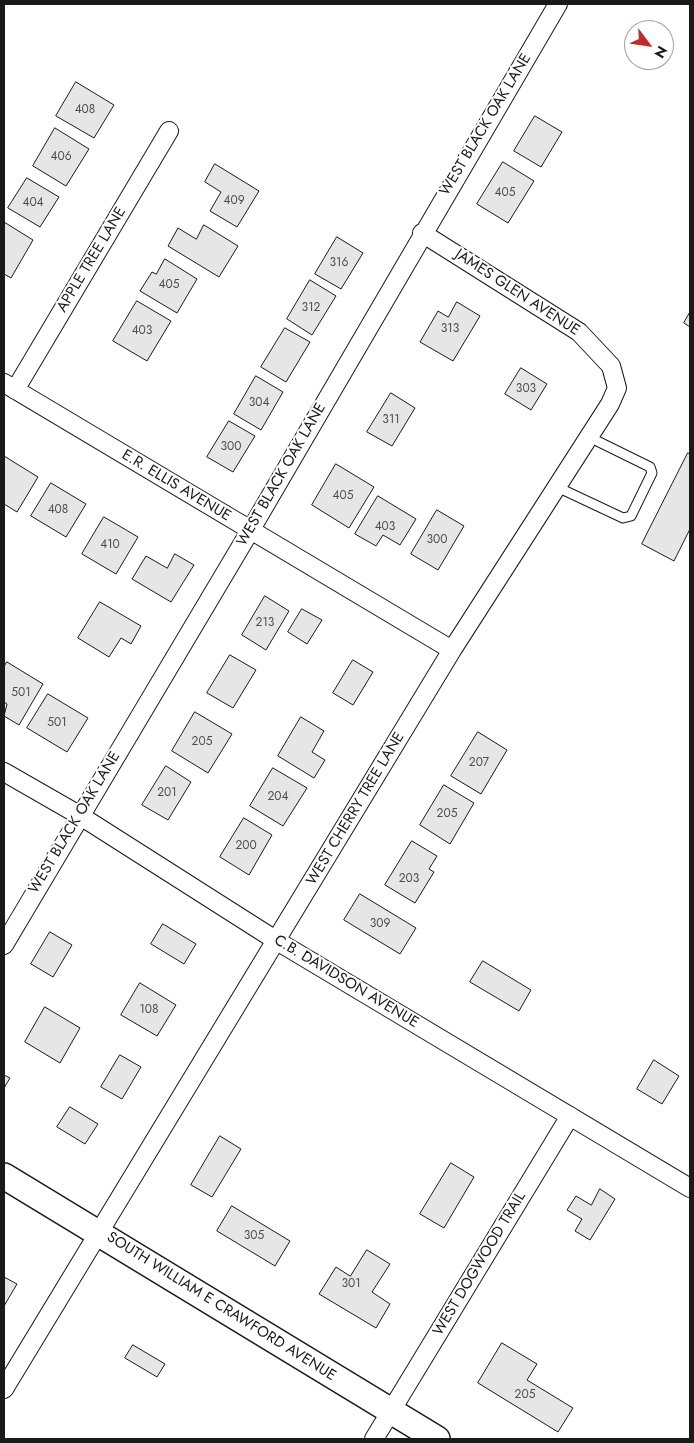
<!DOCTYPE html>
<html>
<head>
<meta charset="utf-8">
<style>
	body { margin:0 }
	#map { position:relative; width:694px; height:1443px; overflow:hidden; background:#fff; font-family:Jost,sans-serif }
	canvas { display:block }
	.frame { position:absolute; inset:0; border:5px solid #1a1a1a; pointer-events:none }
	.north { position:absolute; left:624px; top:20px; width:50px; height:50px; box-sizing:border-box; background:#fff; border:1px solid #a3a3a3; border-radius:50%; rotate:121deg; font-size:14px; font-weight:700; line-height:20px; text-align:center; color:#1a1a1a }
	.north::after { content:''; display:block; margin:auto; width:18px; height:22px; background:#c62828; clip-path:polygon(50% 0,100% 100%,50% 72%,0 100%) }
</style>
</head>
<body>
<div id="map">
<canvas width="694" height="1443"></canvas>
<div class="frame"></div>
<div class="north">N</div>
</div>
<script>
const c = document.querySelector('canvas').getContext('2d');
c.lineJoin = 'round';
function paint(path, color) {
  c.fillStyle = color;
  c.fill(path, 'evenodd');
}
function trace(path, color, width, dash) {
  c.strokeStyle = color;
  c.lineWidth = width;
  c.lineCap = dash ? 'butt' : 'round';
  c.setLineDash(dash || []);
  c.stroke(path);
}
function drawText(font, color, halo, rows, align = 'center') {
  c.font = font + ' Jost,sans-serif';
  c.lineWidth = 4;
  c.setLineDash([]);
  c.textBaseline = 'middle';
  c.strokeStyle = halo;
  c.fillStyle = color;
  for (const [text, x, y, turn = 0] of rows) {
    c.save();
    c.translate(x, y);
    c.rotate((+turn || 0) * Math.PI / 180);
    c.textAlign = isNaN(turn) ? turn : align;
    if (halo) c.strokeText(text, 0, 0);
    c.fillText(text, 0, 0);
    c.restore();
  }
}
const building = new Path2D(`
	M 76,82 L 114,105 L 94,138 L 56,116 Z
	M 535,116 L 562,132 L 541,167 L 514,151 Z
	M 55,128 L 89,149 L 66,186 L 33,166 Z
	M 503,162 L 534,181 L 508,223 L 477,204 Z
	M 215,164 L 259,191 L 237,227 L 210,211 L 221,192 L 205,182 Z
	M 27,178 L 59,197 L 40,227 L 8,208 Z
	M 4,222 L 33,240 L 11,278 L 4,274 Z
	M 204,225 L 238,246 L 219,277 L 168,246 L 178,228 L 196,239 Z
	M 337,237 L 363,253 L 341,289 L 315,274 Z
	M 165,259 L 197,279 L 177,313 L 140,291 L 152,272 L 156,274 Z
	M 310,280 L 336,296 L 312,335 L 287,319 Z
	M 137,301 L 171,321 L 147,361 L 113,341 Z
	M 457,302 L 480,316 L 453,361 L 420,342 L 438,311 L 448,317 Z
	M 690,312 L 690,327 L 684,323 Z
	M 285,328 L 310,342 L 286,382 L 261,367 Z
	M 521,368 L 547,384 L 531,410 L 505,394 Z
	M 256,376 L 283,392 L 261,430 L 234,414 Z
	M 391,393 L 415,408 L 392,446 L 367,432 Z
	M 229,421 L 255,436 L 233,472 L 207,457 Z
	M 688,453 L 690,454 L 690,529 L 674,561 L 642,544 Z
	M 4,456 L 38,477 L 17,512 L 4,504 Z
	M 336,464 L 374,487 L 349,528 L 312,505 Z
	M 51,483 L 86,504 L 66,537 L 31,516 Z
	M 378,496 L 416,519 L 400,545 L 383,535 L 376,546 L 355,534 Z
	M 437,510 L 464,526 L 438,570 L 411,554 Z
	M 104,517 L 138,537 L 116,574 L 82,554 Z
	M 175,554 L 194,565 L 171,602 L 132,579 L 146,556 L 167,568 Z
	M 265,596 L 289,611 L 266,650 L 242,635 Z
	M 100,602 L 141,626 L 131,644 L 121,638 L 109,657 L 78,638 Z
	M 302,609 L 322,620 L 307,644 L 288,632 Z
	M 230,655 L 256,670 L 233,708 L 207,693 Z
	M 353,660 L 373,672 L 353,705 L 333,693 Z
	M 7,662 L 43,684 L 19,725 L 4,716 L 7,704 L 4,702 L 4,667 Z
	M 48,694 L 88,718 L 67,752 L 27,728 Z
	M 195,712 L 232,734 L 208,773 L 172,751 Z
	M 301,717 L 324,731 L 312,752 L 325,760 L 314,778 L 278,756 Z
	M 478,732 L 507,750 L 481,794 L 451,776 Z
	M 166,766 L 191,782 L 168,820 L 142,805 Z
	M 273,768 L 307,788 L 283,826 L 250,806 Z
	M 444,785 L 474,803 L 450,844 L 420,825 Z
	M 244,818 L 272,835 L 249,875 L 220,857 Z
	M 412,841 L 437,856 L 429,869 L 434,872 L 415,903 L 385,885 Z
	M 360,894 L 416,928 L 400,954 L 344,920 Z
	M 163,924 L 196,944 L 184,964 L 151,944 Z
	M 50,932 L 72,945 L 53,977 L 31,964 Z
	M 483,961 L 531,990 L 519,1011 L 470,982 Z
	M 140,983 L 176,1005 L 157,1036 L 121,1015 Z
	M 45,1007 L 80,1028 L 60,1063 L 25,1042 Z
	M 120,1055 L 141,1067 L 122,1099 L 101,1087 Z
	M 654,1060 L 679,1076 L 662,1104 L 637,1089 Z
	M 4,1075 L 10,1078 L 4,1088 Z
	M 70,1107 L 98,1124 L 85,1144 L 57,1127 Z
	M 220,1136 L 241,1149 L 212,1197 L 191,1185 Z
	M 451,1163 L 474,1177 L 444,1228 L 420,1214 Z
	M 600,1189 L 615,1199 L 590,1240 L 575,1231 L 582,1219 L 567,1210 L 576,1196 L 591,1205 Z
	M 232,1206 L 290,1241 L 275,1266 L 217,1231 Z
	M 367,1250 L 390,1264 L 372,1292 L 390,1304 L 376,1328 L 319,1294 L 336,1267 L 350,1276 Z
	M 4,1277 L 17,1284 L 4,1306 Z
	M 502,1343 L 537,1364 L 527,1380 L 573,1408 L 558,1432 L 478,1383 Z
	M 133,1345 L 165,1364 L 157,1377 L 125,1358 Z`);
paint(building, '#e6e6e6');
trace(building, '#1a1a1a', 1);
const lane = new Path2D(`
	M 557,487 L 623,518 L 631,516 L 652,473 L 650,467 L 589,437`);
const street = new Path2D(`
	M 4,383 L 452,650
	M 15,390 L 169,131
	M 4,772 L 79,815 L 277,941 L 690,1188
	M 4,945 L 250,531 L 558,4
	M 4,1389 L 452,650 L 610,404 L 617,388 L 611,366 L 579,332 L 422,233
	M 374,1439 L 570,1116`);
const secondary = new Path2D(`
	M 4,1176 L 437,1439`);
trace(lane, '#1a1a1a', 11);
trace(street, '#1a1a1a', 20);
trace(secondary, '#1a1a1a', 28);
trace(lane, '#fff', 9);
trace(street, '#fff', 18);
trace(secondary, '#fff', 25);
drawText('12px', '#4d4d4d', null, [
	["408",85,110],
	["406",61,157],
	["405",505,193],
	["409",234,201],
	["404",33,203],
	["316",339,263],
	["405",169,285],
	["312",311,308],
	["313",450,329],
	["403",142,331],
	["303",526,389],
	["304",259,403],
	["311",391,420],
	["300",231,447],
	["405",343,496],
	["408",58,510],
	["403",385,527],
	["300",437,540],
	["410",110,545],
	["213",265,623],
	["501",21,693],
	["501",57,723],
	["205",202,742],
	["207",479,763],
	["201",167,793],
	["204",278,797],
	["205",447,814],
	["200",246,846],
	["203",409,879],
	["309",380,924],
	["108",149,1010],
	["305",254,1236],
	["301",351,1284],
	["205",525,1395]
]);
drawText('15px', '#1a1a1a', '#fff', [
	["WEST BLACK OAK LANE",486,125,-59],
	["APPLE TREE LANE",92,260,-59],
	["JAMES GLEN AVENUE",517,293,33],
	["WEST BLACK OAK LANE",282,475,-60],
	["E.R. ELLIS AVENUE",176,486,31],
	["WEST CHERRY TREE LANE",356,809,-59],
	["WEST BLACK OAK LANE",75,823,-59],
	["C.B. DAVIDSON AVENUE",346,982,31],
	["WEST DOGWOOD TRAIL",480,1264,-59],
	["SOUTH WILLIAM E CRAWFORD AVENUE",221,1307,32]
]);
</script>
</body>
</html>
